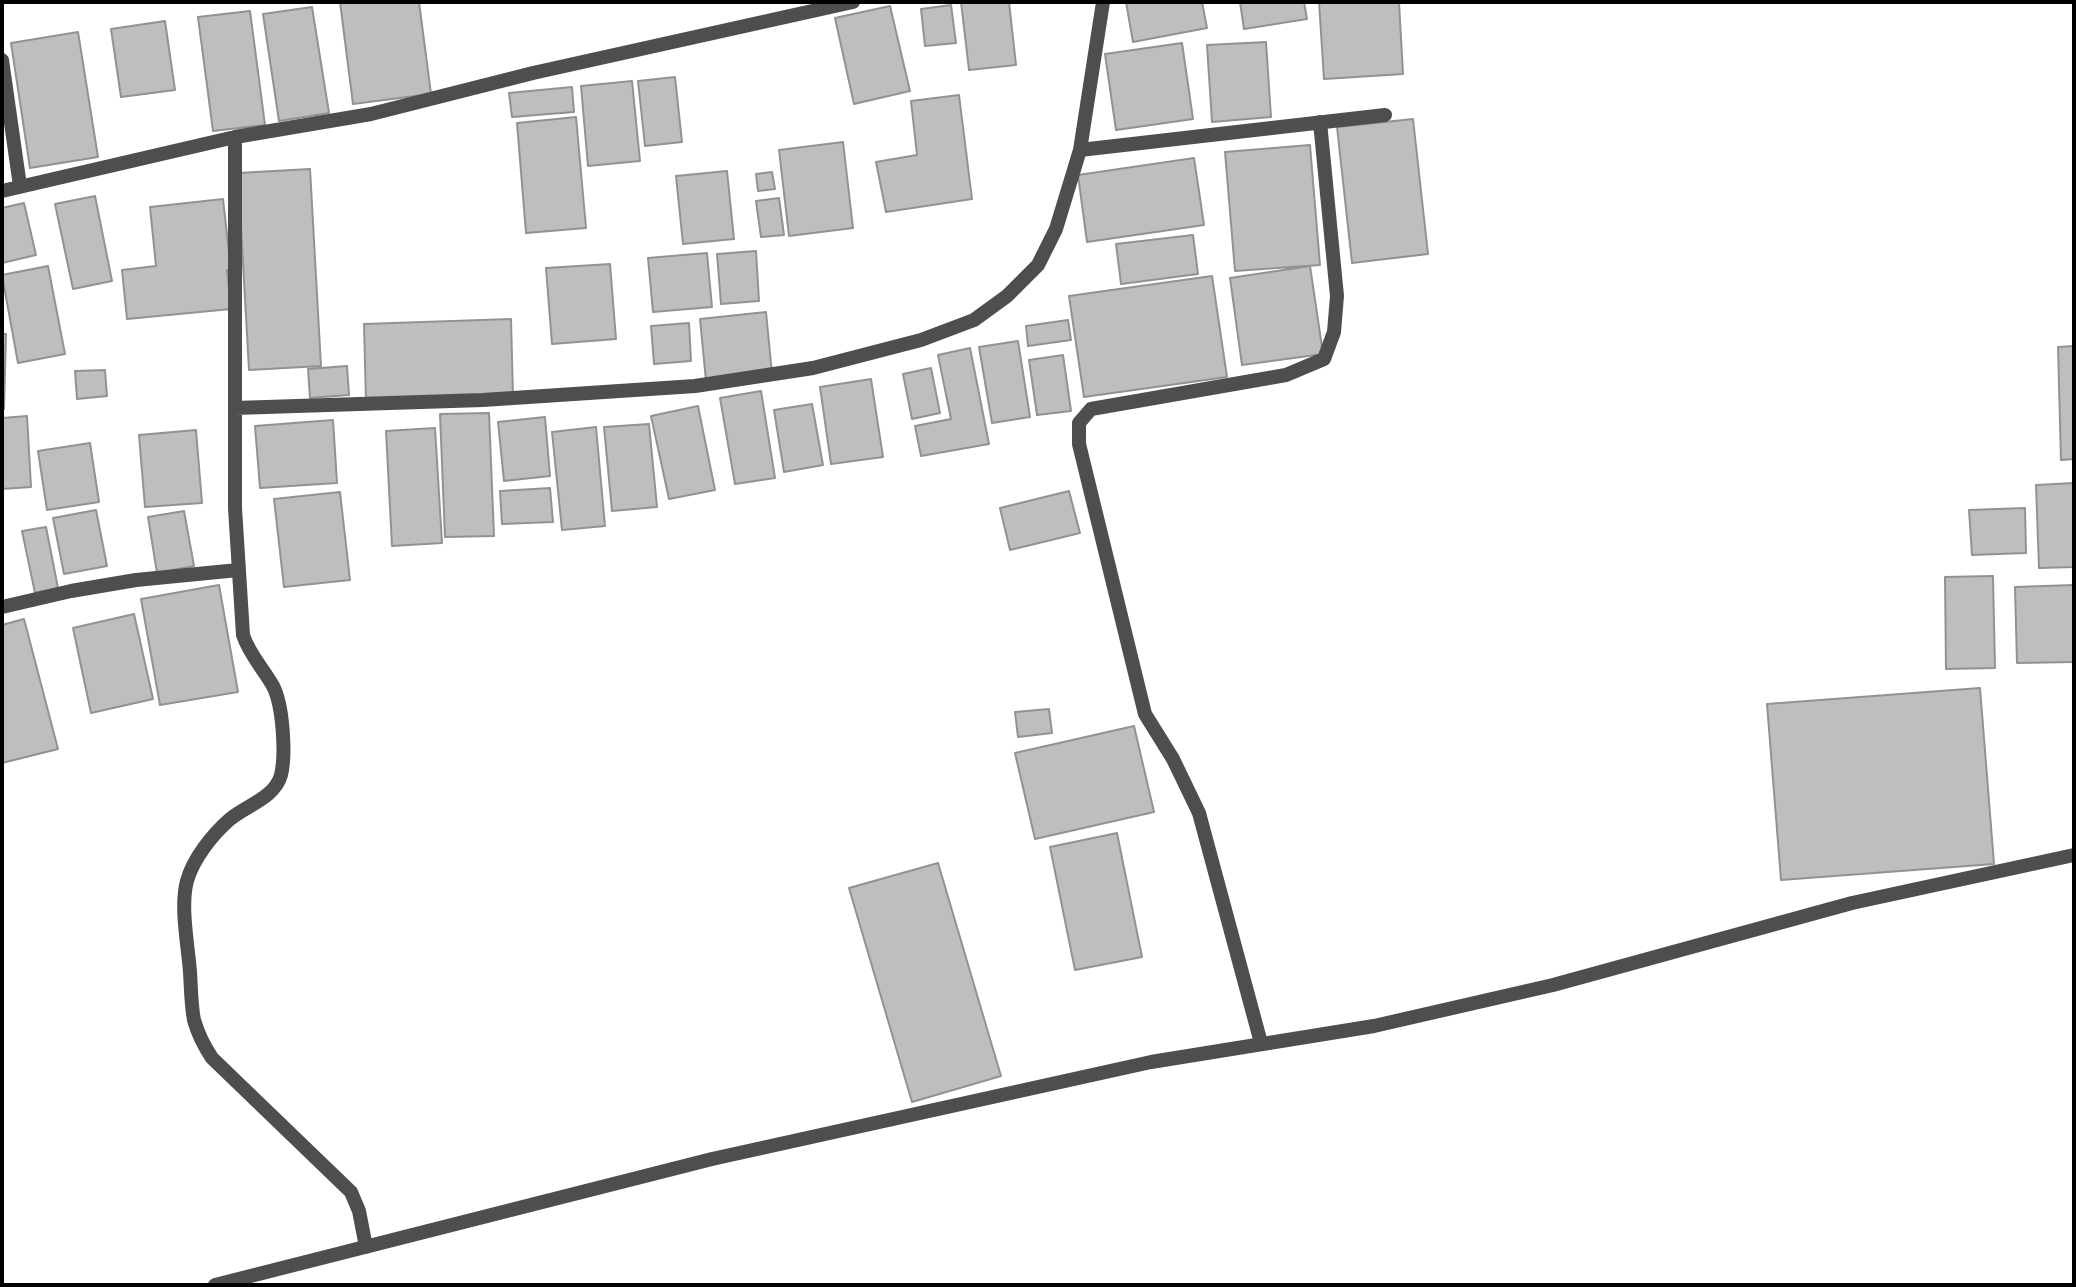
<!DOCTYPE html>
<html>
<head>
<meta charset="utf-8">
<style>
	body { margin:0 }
	#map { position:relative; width:2076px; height:1287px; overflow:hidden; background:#fff; font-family:"Asap Condensed",sans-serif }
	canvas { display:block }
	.frame { position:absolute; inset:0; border:4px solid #000; pointer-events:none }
</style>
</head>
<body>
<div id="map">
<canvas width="2076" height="1287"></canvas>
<div class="frame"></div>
</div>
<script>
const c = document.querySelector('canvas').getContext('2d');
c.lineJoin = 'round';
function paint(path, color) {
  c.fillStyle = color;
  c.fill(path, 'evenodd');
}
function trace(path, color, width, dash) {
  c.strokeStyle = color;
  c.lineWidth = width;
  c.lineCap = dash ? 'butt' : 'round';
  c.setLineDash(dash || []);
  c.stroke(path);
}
const building = new Path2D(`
	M 340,2 L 419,2 L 431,94 L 353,104 Z
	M 961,2 L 1009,2 L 1016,65 L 969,70 Z
	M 1126,2 L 1202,2 L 1207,28 L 1133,42 Z
	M 1240,2 L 1304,2 L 1307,19 L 1244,29 Z
	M 1319,2 L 1399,2 L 1403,74 L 1324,79 Z
	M 951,5 L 956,43 L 925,46 L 921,9 Z
	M 890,6 L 910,91 L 854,104 L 835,18 Z
	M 312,7 L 329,113 L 279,121 L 263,14 Z
	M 250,11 L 265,125 L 213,131 L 198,17 Z
	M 165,21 L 175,90 L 121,97 L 111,29 Z
	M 78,32 L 98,157 L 30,168 L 11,43 Z
	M 1266,42 L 1271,117 L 1212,122 L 1207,45 Z
	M 1182,43 L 1193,119 L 1116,130 L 1105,54 Z
	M 675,77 L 682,142 L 645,146 L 638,81 Z
	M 632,81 L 640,161 L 588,166 L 581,86 Z
	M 572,87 L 574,112 L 512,117 L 509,93 Z
	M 959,95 L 972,199 L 886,212 L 876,162 L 917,155 L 911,101 Z
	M 576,117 L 586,228 L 526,233 L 517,123 Z
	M 1413,119 L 1428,254 L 1352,263 L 1337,127 Z
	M 843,142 L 853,228 L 789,236 L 779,150 Z
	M 1310,145 L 1320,265 L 1235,271 L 1225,152 Z
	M 1194,158 L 1204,225 L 1087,242 L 1078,175 Z
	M 310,169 L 321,366 L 249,370 L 238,173 Z
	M 727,171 L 734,239 L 683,244 L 676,176 Z
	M 772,172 L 775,189 L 758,191 L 756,174 Z
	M 95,196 L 112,281 L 73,289 L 55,204 Z
	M 779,198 L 784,235 L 761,237 L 756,201 Z
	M 223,199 L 231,270 L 227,270 L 231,309 L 127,319 L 122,270 L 156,266 L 150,207 Z
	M 24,203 L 36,255 L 2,263 L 2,208 Z
	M 1193,235 L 1198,274 L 1121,284 L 1116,244 Z
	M 756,251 L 759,301 L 721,304 L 717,254 Z
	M 707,253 L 712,307 L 653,312 L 648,258 Z
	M 610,264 L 616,339 L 552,344 L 546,268 Z
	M 48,266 L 65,354 L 18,363 L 2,275 Z
	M 1310,266 L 1323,354 L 1242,365 L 1230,278 Z
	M 1212,276 L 1227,377 L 1084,397 L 1069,296 Z
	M 766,312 L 772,374 L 706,381 L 700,319 Z
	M 511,319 L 513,397 L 366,402 L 364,324 Z
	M 1068,320 L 1071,340 L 1028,346 L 1026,326 Z
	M 689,323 L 691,361 L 654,364 L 651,326 Z
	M 2,334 L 6,334 L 4,409 L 2,409 Z
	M 1018,341 L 1030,417 L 992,423 L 979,347 Z
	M 2074,346 L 2074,459 L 2061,460 L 2058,347 Z
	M 970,348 L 989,444 L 921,456 L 915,426 L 951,419 L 938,355 Z
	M 1063,355 L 1071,411 L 1037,415 L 1029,360 Z
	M 347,366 L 349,395 L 310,398 L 308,369 Z
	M 931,368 L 940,413 L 912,419 L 903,374 Z
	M 105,370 L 107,396 L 77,399 L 75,371 Z
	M 871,379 L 883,457 L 831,464 L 820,387 Z
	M 761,391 L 775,478 L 735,484 L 720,398 Z
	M 812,404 L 823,465 L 784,472 L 774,410 Z
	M 698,406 L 715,490 L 669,499 L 651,416 Z
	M 489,413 L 494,536 L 445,537 L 440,414 Z
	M 27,416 L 31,487 L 2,489 L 2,418 Z
	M 545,417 L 550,476 L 504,481 L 498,422 Z
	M 333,420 L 337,483 L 260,488 L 255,426 Z
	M 649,424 L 657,507 L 612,511 L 604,427 Z
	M 596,427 L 605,526 L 562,530 L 552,432 Z
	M 435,428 L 442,543 L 392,546 L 386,431 Z
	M 196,430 L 202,503 L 145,507 L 139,435 Z
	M 90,443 L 99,502 L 47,510 L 38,451 Z
	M 2074,483 L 2074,567 L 2039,568 L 2036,485 Z
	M 550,488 L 553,522 L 502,524 L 500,491 Z
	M 1069,491 L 1080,533 L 1010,550 L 1000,508 Z
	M 340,492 L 350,580 L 284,587 L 274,499 Z
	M 2025,508 L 2026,553 L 1972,555 L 1969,510 Z
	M 96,510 L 107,566 L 64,574 L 53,518 Z
	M 184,511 L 194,566 L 157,573 L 148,517 Z
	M 46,527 L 58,588 L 35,593 L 22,531 Z
	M 1993,576 L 1995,668 L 1946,669 L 1945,577 Z
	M 219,585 L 238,692 L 160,705 L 141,599 Z
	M 2074,585 L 2074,662 L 2017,663 L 2015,587 Z
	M 134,614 L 153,699 L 91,713 L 73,628 Z
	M 24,619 L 58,749 L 2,763 L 2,625 Z
	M 1980,688 L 1994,864 L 1781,880 L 1767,704 Z
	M 1049,709 L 1052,733 L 1018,737 L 1015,712 Z
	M 1134,726 L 1154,812 L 1035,839 L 1015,753 Z
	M 1117,833 L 1142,957 L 1075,970 L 1050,847 Z
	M 938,863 L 1001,1076 L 912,1102 L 849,888 Z`);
paint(building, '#bebebe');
trace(building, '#929292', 2);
trace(new Path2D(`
	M 2,60 L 20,186
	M 235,137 L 235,508 L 243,635 C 249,654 263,668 273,686 C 283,705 286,754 281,775 C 275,798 245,806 229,820 C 212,835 193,859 187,881 C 180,906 188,945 190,972 C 191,987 191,1005 194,1020 C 198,1034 204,1046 212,1058 L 351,1192 L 359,1211 L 366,1247
	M 1080,150 L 1385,115
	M 2,191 L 235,137 L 371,114 L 533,73 L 853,2
	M 235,408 L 483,400 L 695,386 L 813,368 L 921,340 L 974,320 L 1007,296 L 1038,265 L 1056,229 L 1080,150 L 1103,2
	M 2,607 L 71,591 L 136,580 L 238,570
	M 1261,1043 L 1199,813 L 1173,759 L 1145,714 L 1079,444 L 1079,423 L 1091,409 L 1286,375 L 1324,359 L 1334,332 L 1337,296 L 1320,122
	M 215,1285 L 712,1159 L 1151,1062 L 1374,1026 L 1553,985 L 1852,903 L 2074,855`), '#4e4e4e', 14);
</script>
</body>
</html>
